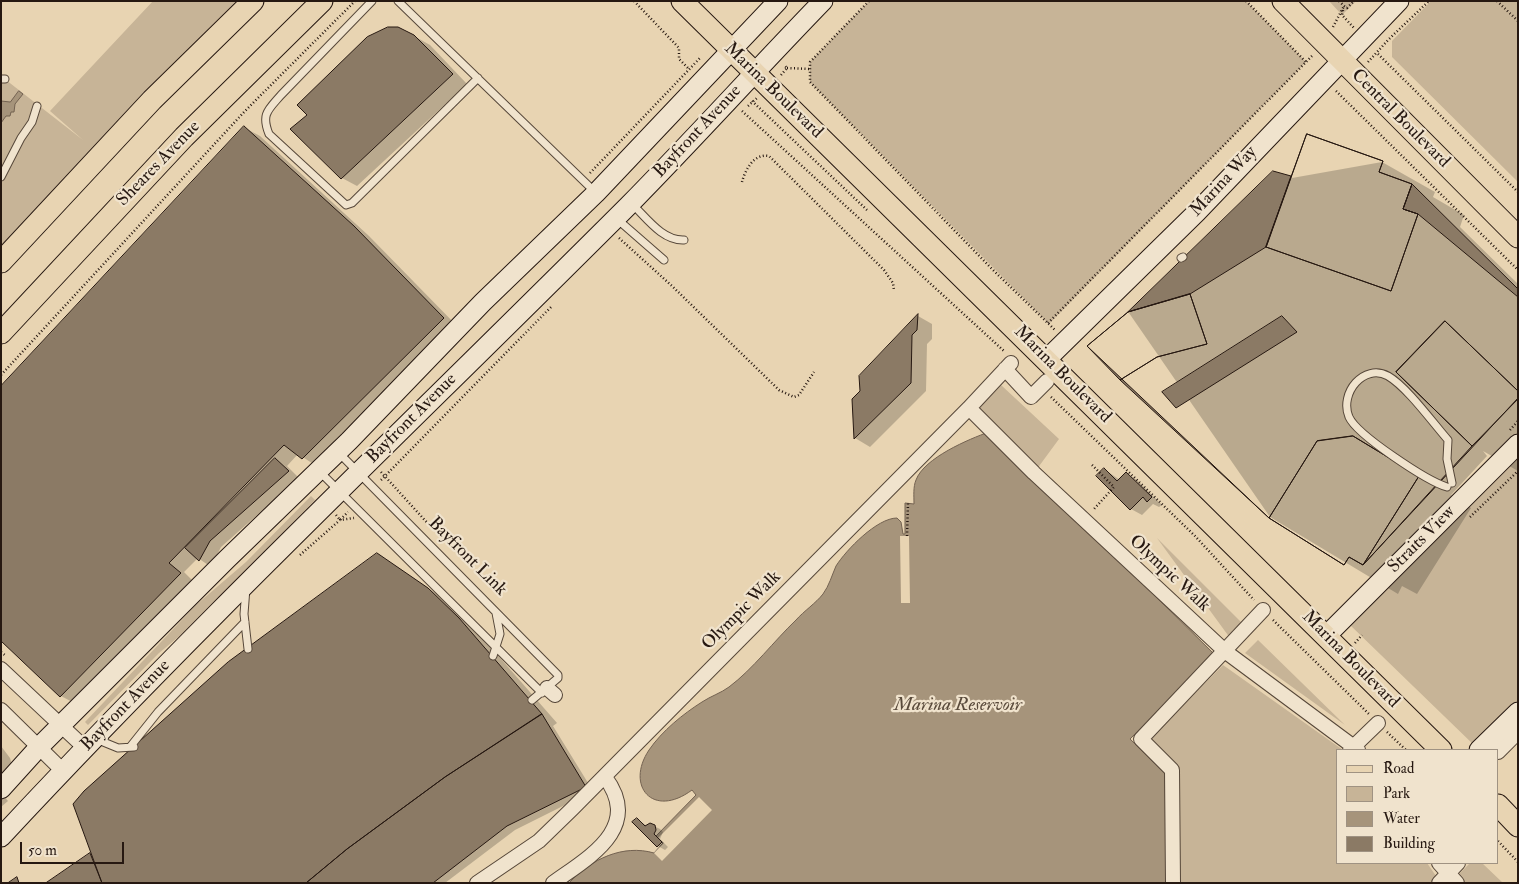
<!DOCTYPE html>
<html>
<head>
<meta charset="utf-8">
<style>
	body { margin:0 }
	#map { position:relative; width:1519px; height:884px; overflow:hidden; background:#e8d4b2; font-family:"IM FELL Double Pica",serif }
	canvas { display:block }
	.frame { position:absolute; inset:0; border:2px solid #261811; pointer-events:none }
	.legend { position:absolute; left:1336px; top:749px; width:162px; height:115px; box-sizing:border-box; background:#f0e3cd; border:1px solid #9f9282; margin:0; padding:6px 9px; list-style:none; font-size:15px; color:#261811 }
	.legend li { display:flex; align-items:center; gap:10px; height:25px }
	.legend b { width:25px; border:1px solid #9f9282 }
	.scale { position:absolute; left:20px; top:842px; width:104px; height:22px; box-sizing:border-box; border:2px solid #261811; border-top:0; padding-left:6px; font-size:15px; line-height:18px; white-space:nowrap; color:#261811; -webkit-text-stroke:4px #f0e3cd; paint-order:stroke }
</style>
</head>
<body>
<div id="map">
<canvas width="1519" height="884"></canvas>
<div class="frame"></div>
<ul class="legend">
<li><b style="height:6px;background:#e8d4b2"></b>Road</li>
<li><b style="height:14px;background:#c7b497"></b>Park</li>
<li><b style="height:14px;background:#a6947b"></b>Water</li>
<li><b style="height:14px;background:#8b7a65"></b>Building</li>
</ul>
<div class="scale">50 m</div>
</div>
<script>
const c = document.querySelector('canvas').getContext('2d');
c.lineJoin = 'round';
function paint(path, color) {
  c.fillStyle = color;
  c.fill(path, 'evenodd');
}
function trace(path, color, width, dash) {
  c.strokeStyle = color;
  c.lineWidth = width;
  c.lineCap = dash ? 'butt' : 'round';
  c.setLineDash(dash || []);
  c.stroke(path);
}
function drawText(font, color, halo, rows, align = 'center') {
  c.font = font + ' "IM FELL Double Pica",serif';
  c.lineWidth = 4.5;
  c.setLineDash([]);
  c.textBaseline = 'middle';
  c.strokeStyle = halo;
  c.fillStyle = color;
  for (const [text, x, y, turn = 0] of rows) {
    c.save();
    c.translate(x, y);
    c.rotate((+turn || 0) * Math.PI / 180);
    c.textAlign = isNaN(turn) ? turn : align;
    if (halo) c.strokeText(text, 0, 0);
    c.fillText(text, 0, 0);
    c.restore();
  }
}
paint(new Path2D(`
	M 153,1 L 241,1 L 1,256 L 1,80 L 6,80 L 83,140 L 50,111 Z
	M 869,1 L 1246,1 L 1306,62 L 1049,324 L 810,82 L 810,62 Z
	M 1329,1 L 1356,1 L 1342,15 Z
	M 1431,1 L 1518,1 L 1518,182 L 1392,57 L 1392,41 Z
	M 1001,385 L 1059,439 L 1034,473 L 969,408 Z
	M 1518,452 L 1518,705 L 1476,747 L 1350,625 Z
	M 311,496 L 315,500 L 194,624 L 159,653 L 88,725 L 85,722 L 196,605 L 246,562 Z
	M 1157,538 L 1243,624 L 1230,638 Z
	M 1258,640 L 1345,725 L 1245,653 Z
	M 1223,665 L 1343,750 L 1338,750 L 1338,863 L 1427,863 L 1436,876 L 1430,883 L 1180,883 L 1179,767 L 1150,739 Z
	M 1470,863 L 1482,863 L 1503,883 L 1464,883 L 1457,876 Z`), '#c7b497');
const water = new Path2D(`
	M 19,91 L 23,94 L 15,104 L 14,112 L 11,112 L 10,116 L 6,116 L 1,123 L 1,101 L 10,102 Z
	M 989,432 L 1214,654 L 1130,739 L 1165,773 L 1167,883 L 569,883 C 591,859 623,844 654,853 L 663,843 L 656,836 L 696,795 L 692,790 C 653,819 625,786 649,750 C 662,731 683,714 702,702 C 711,696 721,693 729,687 C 753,669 774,641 796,620 C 804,611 816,603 823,594 C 829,586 832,575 836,566 C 846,550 877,518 897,518 L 901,522 L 903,534 L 905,534 L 905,503 L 914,504 C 914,496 913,487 916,480 C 924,458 969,439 989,432 Z`);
paint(water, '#a6947b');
trace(water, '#736251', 1);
paint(new Path2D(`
	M 900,536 L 909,536 L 910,603 L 901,603 Z
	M 699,797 L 712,810 L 662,861 L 654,853 L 664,843 L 658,838 Z`), '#e8d4b2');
paint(new Path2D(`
	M 414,36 L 430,45 L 467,84 L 357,186 L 342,178 Z
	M 245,128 L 260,136 L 369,236 L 458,327 L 318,467 L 298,454 L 287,466 L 299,478 L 221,547 L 211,567 L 198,558 L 184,572 L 195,583 L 76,704 L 61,696 L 1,640 Z
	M 1382,162 L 1435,192 L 1433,197 L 1464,215 L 1460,227 L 1518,284 L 1518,471 L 1483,451 L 1487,456 L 1451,495 L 1471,508 L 1417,594 L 1402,586 L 1398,594 L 1270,517 L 1129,313 L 1273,172 L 1292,178 Z
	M 918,316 L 932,324 L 932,339 L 927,344 L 926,391 L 870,447 L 855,438 L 853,400 Z
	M 1104,469 L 1120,480 L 1126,474 L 1137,480 L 1162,505 L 1159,507 L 1153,504 L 1142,515 L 1131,509 Z
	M 392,564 L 443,598 L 474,628 L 557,723 L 553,726 L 593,791 L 515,830 L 445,883 L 48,883 L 92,854 Z
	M 1,746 L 10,758 L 17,782 L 2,794 L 8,801 L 1,807 Z
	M 637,819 L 647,826 L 652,825 L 660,829 L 663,832 L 660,839 L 668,847 L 665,850 L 658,846 Z`), '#0003');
const building = new Path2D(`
	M 388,27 L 398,27 L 414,35 L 453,74 L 341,179 L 290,129 L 307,115 L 297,105 L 367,37 Z
	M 244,126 L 354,226 L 444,318 L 302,459 L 284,445 L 169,563 L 181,573 L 60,697 L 1,641 L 1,386 Z
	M 1307,134 L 1383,161 L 1379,172 L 1412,184 L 1403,209 L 1418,214 L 1391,291 L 1266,247 Z
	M 1307,134 L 1383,161 L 1379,172 L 1412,184 L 1403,209 L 1418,214 L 1518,297 L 1518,398 L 1363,565 L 1349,557 L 1344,565 L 1269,518 L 1087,346 L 1128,312 L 1190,294 L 1266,247 Z
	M 1273,171 L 1291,176 L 1266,247 L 1391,291 L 1418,214 L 1403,209 L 1412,184 L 1518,289 L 1518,391 L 1445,321 L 1396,372 L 1472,446 L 1363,565 L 1419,476 L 1353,436 L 1317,441 L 1269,518 L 1120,380 L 1157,357 L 1207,344 L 1190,294 L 1128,312 Z
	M 1190,294 L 1207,344 L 1157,357 L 1120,380 L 1087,346 L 1128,312 Z
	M 918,314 L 917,330 L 912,335 L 911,383 L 854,439 L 852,399 L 860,391 L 859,376 Z
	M 1282,316 L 1297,332 L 1176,408 L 1162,392 Z
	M 1445,321 L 1518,391 L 1518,399 L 1472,446 L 1396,372 Z
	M 1353,436 L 1419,476 L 1363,565 L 1349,557 L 1344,565 L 1269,518 L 1317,441 Z
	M 275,458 L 289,471 L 210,541 L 199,561 L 185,548 Z
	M 1104,468 L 1117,481 L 1126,472 L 1152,497 L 1147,502 L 1143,497 L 1130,510 L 1096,476 Z
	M 377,553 L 428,588 L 459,618 L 542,714 L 445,777 L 347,849 L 306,883 L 102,883 L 73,804 L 84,791 L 228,662 Z
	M 542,714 L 586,787 L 507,826 L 433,883 L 306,883 L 347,849 L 445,777 Z
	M 637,818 L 645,826 L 650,823 L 655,825 L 656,830 L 654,834 L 662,842 L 657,847 L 632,822 Z
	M 90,853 L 102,883 L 46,883 Z
	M 17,877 L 19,883 L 8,883 Z`);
paint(building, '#8b7a65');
trace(building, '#261811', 1);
const lane = new Path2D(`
	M 372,1 L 281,95 C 268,110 261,114 269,134 L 346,205 L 352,203 L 478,78
	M 398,1 L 595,192
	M 1,79 L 5,79
	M 1,177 L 21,138 L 32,122 L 37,106
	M 631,203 C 646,217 662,241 684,240
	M 617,219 L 664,260
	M 1181,258 L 1183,257
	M 339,453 L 558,675 L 558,678 L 532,700
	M 319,471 L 542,693
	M 1447,487 C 1427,481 1357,435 1349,417 C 1339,393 1364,363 1388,376 C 1407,387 1433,423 1448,440 L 1447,459 L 1452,483
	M 246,588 L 244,614 L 248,649
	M 493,656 L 500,634 L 496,613
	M 96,739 L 118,748 L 134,747
	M 130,747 L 158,712 L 245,622`);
const street = new Path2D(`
	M 1005,369 L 1031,397 L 1047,381
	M 969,408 L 1011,363
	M 1,669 L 85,748
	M 547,688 L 555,695
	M 1,710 L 62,770
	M 1350,750 L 1378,723
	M 1498,752 L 1518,732
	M 1439,863 L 1457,883
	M 477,883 L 539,841 L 572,809 L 969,408 L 1034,473 L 1226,652 L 1358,750
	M 553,883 C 589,857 643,828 605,777
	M 1173,883 L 1172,770 L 1141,739 L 1263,610
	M 1439,883 L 1458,863`);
const secondary = new Path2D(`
	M 1046,360 L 1197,212 L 1399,1
	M 1326,636 L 1518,444
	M 1479,750 L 1518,712
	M 1,789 L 39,747 L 227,559 L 349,441 L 483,302 L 596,193 L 778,1
	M 1,837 C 203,620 418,416 628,206 C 694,139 757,69 823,1`);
const primary = new Path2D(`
	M 682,1 L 1441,750
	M 1283,1 L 1518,237
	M 1,262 L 152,100 L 253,1
	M 1,333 L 184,137 L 322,1
	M 1498,805 L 1518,826`);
trace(lane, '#564739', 9);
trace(street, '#564739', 16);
trace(secondary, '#261811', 21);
trace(primary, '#261811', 23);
trace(new Path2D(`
	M 634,1 L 679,48 L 679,59 L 689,69
	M 869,1 L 810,62 L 810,82 L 992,269 L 1055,330
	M 1246,1 L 1306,62
	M 1339,1 L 1344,6
	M 1497,1 L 1518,21
	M 1344,6 L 1347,8 L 1354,1
	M 1343,10 L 1342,15 L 1354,28
	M 1333,27 L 1344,6
	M 1378,54 L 1518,192
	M 1368,62 L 1389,39 L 1429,1
	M 787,68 L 810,69
	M 781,75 L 787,68 L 784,65
	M 1336,91 L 1518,270
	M 752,101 L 867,210
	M 748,106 L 757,98
	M 742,111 L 1004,351
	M 590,173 L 700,58
	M 742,182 C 745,170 754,153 769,156 L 884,270 L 893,283 L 894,291
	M 619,238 L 672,286 L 779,390 L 794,397 L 799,395 L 814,372
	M 1048,323 L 1312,56
	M 1,375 L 245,111 L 355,1
	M 1051,397 L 1195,536 L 1254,600
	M 1510,430 L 1518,421
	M 1092,465 L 1114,487 L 1094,509
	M 381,472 L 431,527
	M 381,480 L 552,306
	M 336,515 L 340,520 L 348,512
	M 1470,517 L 1518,471
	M 907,536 L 908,503
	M 300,555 L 340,520 L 354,518
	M 1273,620 L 1369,714
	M 1355,643 L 1362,635
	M 1,652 L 6,656
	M 1387,732 L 1406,750
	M 1498,841 L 1518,862`), '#261811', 2.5, [1, 2.5]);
trace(lane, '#f0e3cd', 7);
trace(street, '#f0e3cd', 14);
trace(secondary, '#f0e3cd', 19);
trace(primary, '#e8d4b2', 21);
drawText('18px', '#261811', '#f0e3cd', [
	["Marina Boulevard",773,91,44],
	["Central Boulevard",1400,119,45],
	["Bayfront Avenue",698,132,-47],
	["Sheares Avenue",159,164,-46],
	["Marina Way",1224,182,-47],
	["Marina Boulevard",1062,375,45],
	["Bayfront Avenue",412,419,-45],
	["Straits View",1422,540,-45],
	["Bayfront Link",467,557,45],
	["Olympic Walk",1169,574,43],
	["Olympic Walk",742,611,-45],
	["Marina Boulevard",1350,660,45],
	["Bayfront Avenue",126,706,-46]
]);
drawText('italic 19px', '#594a3b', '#f0e3cd', [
	["Marina Reservoir",958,706]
]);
</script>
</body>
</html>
